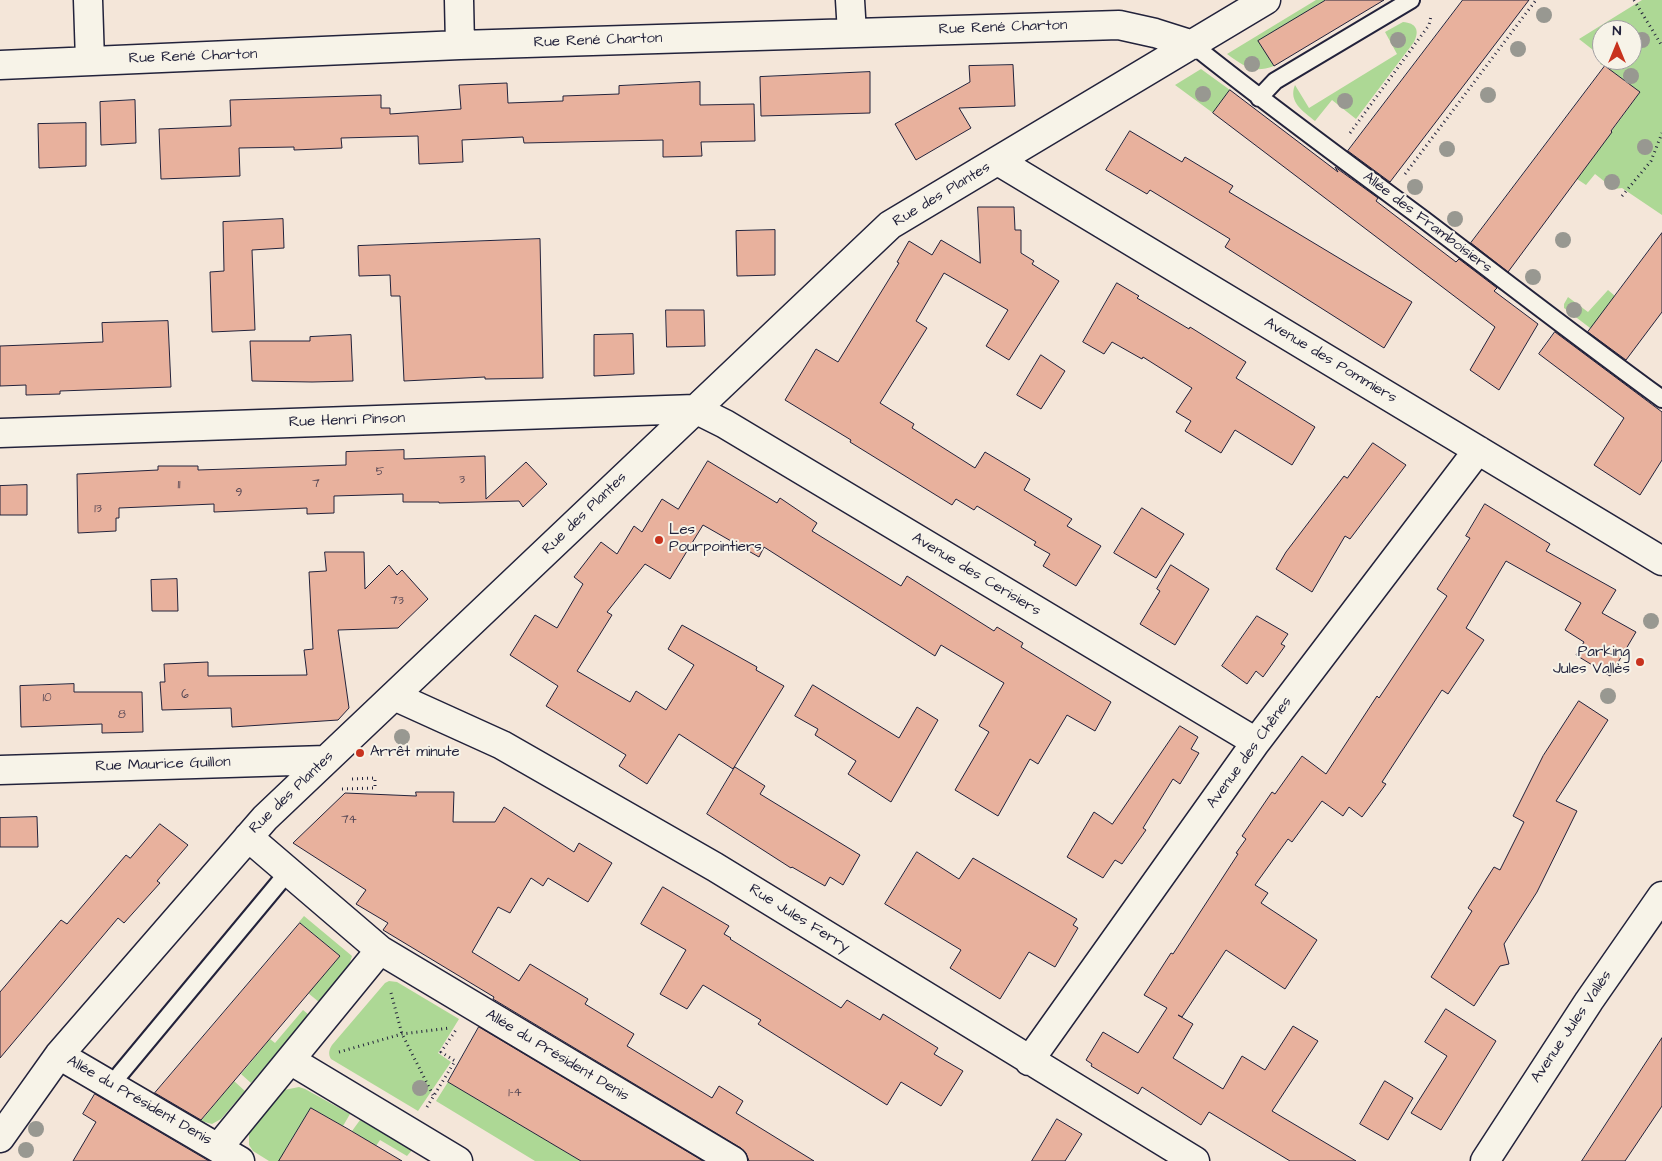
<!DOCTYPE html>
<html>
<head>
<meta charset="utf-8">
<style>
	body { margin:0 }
	#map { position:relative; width:1662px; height:1161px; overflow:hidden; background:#f4e6d9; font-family:"Architects Daughter",sans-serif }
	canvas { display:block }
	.north { position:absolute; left:1592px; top:20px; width:50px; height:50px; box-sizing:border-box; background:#f7f3e8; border:1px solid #a29fa3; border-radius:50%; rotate:0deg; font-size:14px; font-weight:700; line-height:20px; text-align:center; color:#22223b }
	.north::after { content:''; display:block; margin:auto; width:18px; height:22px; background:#c8321e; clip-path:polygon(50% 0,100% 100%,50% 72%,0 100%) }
</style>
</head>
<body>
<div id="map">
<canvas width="1662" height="1161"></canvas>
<div class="north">N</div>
</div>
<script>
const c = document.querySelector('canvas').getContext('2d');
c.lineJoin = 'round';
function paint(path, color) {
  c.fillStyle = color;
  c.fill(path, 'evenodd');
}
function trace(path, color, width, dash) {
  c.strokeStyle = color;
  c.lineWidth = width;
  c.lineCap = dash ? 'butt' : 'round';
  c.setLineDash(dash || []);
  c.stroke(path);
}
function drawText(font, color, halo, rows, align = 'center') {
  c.font = font + ' "Architects Daughter",sans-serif';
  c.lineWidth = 4;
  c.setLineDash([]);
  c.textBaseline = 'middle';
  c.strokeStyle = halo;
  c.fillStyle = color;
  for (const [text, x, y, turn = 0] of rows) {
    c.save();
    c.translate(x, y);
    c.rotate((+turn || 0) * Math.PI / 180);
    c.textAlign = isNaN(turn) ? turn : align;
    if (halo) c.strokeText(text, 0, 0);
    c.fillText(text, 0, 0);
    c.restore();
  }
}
paint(new Path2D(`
	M 1316,0 L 1326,0 L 1259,41 L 1274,66 C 1252,74 1244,66 1227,54 Z
	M 1642,0 L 1662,0 L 1662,215 L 1622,188 L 1614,189 L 1595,174 L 1586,185 L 1577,179 L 1640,92 L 1605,66 L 1600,64 L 1602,60 L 1632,60 L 1632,30 L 1602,30 L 1602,57 L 1579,39 Z
	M 1403,22 C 1416,23 1420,30 1414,42 L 1356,119 L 1332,100 L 1315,121 C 1303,111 1288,102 1295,85 L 1309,108 L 1397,54 L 1385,32 Z
	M 1201,69 L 1230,90 L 1213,113 L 1175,85 Z
	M 1608,290 L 1615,296 L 1599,318 L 1594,331 L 1564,308 L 1564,304 L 1568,297 L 1588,312 Z
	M 304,916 L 352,956 L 348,968 L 319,1002 L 308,993 L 340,956 L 299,922 Z
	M 389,981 L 397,982 L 459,1019 L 438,1053 L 451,1062 L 418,1111 L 331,1059 C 328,1054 329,1050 332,1045 L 385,983 Z
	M 303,1010 L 309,1015 L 251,1083 L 241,1074 L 270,1039 L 275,1043 Z
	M 234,1081 L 245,1091 L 221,1119 L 212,1124 L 201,1121 Z
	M 448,1082 L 581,1161 L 535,1161 L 436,1101 Z
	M 299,1087 L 305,1089 L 350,1114 L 343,1126 L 311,1108 L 284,1152 L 300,1161 L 269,1161 L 253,1151 L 249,1145 L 249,1132 L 284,1090 Z
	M 360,1120 L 412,1150 L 407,1156 L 380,1140 L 376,1146 L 352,1131 Z`), '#add895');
const building = new Path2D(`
	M 1326,0 L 1384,0 L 1274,66 L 1258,41 Z
	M 1463,0 L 1529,0 L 1390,182 L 1348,151 Z
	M 1013,65 L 1015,106 L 959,108 L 971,128 L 916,160 L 895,124 L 970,82 L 969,66 Z
	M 1605,66 L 1640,92 L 1611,131 L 1612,132 L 1508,272 L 1471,243 Z
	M 870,72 L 870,113 L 761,116 L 760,77 Z
	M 700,82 L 700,105 L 754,104 L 755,141 L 701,142 L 702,156 L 663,157 L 663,140 L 524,143 L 523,137 L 462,140 L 463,162 L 419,164 L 418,136 L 341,138 L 342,148 L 294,150 L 294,147 L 239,148 L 240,176 L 161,179 L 159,129 L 231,126 L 230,100 L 381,95 L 381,108 L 390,108 L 390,114 L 461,109 L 459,85 L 507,83 L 508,103 L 563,101 L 563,96 L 619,94 L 619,86 Z
	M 1230,90 L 1338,172 L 1335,167 L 1378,198 L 1376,201 L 1456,262 L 1459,259 L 1497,288 L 1494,291 L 1538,324 L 1499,390 L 1470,370 L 1495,327 L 1213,113 Z
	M 135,100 L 136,143 L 101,145 L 100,102 Z
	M 86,123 L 86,166 L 39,168 L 38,124 Z
	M 1130,131 L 1182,162 L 1185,157 L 1233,186 L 1229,192 L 1412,302 L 1384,348 L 1225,247 L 1230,239 L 1150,190 L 1147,194 L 1106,170 Z
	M 978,207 L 1014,207 L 1015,230 L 1021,230 L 1021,253 L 1034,261 L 1032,264 L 1059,281 L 1009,360 L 986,346 L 1008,310 L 944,273 L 916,321 L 927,328 L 880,403 L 914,424 L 912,428 L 975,468 L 985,452 L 1030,479 L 1024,490 L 1072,519 L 1067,526 L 1101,546 L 1076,586 L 1043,566 L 1050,554 L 1034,545 L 1036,542 L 977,506 L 974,510 L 956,499 L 952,505 L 850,442 L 851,440 L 785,400 L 816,349 L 838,362 L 899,263 L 897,262 L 909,241 L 932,255 L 941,240 L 980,263 Z
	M 283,219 L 284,248 L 252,250 L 255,330 L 212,332 L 210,272 L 224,271 L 223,222 Z
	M 775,230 L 775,275 L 737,276 L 736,231 Z
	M 1662,233 L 1662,312 L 1626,360 L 1588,332 Z
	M 540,239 L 543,378 L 485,379 L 485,377 L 404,381 L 400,296 L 391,296 L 390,275 L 359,276 L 358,246 Z
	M 1117,283 L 1139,296 L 1137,298 L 1189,329 L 1190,327 L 1246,362 L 1236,378 L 1315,427 L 1292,465 L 1235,430 L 1221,453 L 1185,431 L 1191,421 L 1176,412 L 1192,388 L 1143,357 L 1142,359 L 1112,342 L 1104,354 L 1083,342 Z
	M 666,310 L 704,310 L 705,346 L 667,347 Z
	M 168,321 L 171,387 L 60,391 L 60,394 L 26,395 L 26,385 L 0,386 L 0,346 L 103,342 L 102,323 Z
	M 1555,332 L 1662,412 L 1662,460 L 1640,495 L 1594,465 L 1624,418 L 1539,354 Z
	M 633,334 L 634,374 L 594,376 L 594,335 Z
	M 351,335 L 353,381 L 312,382 L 252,381 L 250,341 L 310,341 L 310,337 Z
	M 1041,355 L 1065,371 L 1041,409 L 1017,395 Z
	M 1373,443 L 1406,465 L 1350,539 L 1345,536 L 1312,592 L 1276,569 L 1286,552 L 1344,476 L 1347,478 Z
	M 404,450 L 404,459 L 485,456 L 486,499 L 526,462 L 547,484 L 523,507 L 519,501 L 439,503 L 439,502 L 403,502 L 403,494 L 334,496 L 334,513 L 307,514 L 307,508 L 214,512 L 214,504 L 119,508 L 119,518 L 116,518 L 116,531 L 78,533 L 77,474 L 158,470 L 158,466 L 198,466 L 198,470 L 346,465 L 346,452 Z
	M 708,461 L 777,503 L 780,498 L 817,523 L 812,531 L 901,586 L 907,576 L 994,631 L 997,627 L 1023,643 L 1021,647 L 1111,702 L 1095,731 L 1067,715 L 1038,764 L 1030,759 L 998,816 L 955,790 L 989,732 L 979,726 L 1004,683 L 941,645 L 935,656 L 764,547 L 759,557 L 703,525 L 670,579 L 645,564 L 607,612 L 612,615 L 577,671 L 630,702 L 636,691 L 666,710 L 694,665 L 668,649 L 682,625 L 757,667 L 756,670 L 784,686 L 733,769 L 679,734 L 647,784 L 619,766 L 626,755 L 546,706 L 558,686 L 510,655 L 535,615 L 557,628 L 583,584 L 574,577 L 601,542 L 617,554 L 634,526 L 642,532 L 662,499 L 678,509 Z
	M 27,485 L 27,515 L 0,515 L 0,486 Z
	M 1485,504 L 1550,544 L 1546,551 L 1616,590 L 1602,613 L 1636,632 L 1610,676 L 1576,655 L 1584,642 L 1565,630 L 1581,603 L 1506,561 L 1466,628 L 1484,640 L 1448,694 L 1442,690 L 1382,782 L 1386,784 L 1362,817 L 1349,807 L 1343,816 L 1322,801 L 1292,842 L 1288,839 L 1255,885 L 1268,893 L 1261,903 L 1317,940 L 1285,989 L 1226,950 L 1182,1017 L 1178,1015 L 1193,1024 L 1173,1058 L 1223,1089 L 1242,1056 L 1265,1070 L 1293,1026 L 1318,1041 L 1272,1111 L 1356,1161 L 1290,1161 L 1209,1112 L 1201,1125 L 1142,1087 L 1138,1094 L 1091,1066 L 1092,1064 L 1086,1060 L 1103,1032 L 1138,1053 L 1167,1008 L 1144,995 L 1171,953 L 1173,954 L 1238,854 L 1236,853 L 1246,839 L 1242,836 L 1272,792 L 1275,794 L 1302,756 L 1326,774 L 1377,696 L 1379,698 L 1447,596 L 1437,589 L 1470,538 L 1466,536 Z
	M 1142,508 L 1184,534 L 1156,578 L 1114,553 Z
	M 325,552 L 364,552 L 365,589 L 389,565 L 397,575 L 402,570 L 428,599 L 398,628 L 338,630 L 349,708 L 338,720 L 232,727 L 231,708 L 162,710 L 160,682 L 165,682 L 164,664 L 208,662 L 208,676 L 307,675 L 304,650 L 313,649 L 309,572 L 326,571 Z
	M 1171,565 L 1209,589 L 1175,645 L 1140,624 L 1160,591 L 1157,589 Z
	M 177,579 L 178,611 L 152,611 L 151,580 Z
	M 1257,616 L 1288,634 L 1281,644 L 1285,646 L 1263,677 L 1256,671 L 1247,684 L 1222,666 Z
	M 74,684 L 74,692 L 142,692 L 143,732 L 102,733 L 102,724 L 21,727 L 20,686 Z
	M 813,685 L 899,738 L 917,707 L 938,720 L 891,802 L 848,774 L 856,761 L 815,735 L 818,729 L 795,716 Z
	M 1579,701 L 1608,720 L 1556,801 L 1577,811 L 1537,892 L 1504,944 L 1509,964 L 1500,966 L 1474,1006 L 1431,977 L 1472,911 L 1468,908 L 1494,867 L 1500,870 L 1524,822 L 1513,816 L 1543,756 Z
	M 1180,726 L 1198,737 L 1191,749 L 1199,753 L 1180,784 L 1173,779 L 1143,828 L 1146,830 L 1122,864 L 1115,860 L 1103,878 L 1067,857 L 1094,812 L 1112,824 Z
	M 735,767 L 765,786 L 760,794 L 860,855 L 843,885 L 830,877 L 825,886 L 792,867 L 791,868 L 707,814 Z
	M 416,792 L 454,792 L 453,822 L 495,822 L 504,807 L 574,852 L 579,843 L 612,863 L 588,902 L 548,878 L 543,886 L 531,878 L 510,913 L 498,907 L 472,952 L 519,981 L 530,964 L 588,999 L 585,1004 L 634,1034 L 627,1046 L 712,1098 L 719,1086 L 743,1101 L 736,1113 L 814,1161 L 749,1161 L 746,1153 L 741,1148 L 493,999 L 494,997 L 383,930 L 388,923 L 356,904 L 366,890 L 293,843 L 345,793 L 416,796 Z
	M 37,817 L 38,847 L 0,847 L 0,818 Z
	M 160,824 L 188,845 L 157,881 L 160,883 L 124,923 L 118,918 L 0,1058 L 0,992 L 61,920 L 67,924 L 126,855 L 130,858 Z
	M 917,852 L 959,879 L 973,858 L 1077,919 L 1073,925 L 1078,928 L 1055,967 L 1029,952 L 1000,999 L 950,968 L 961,950 L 885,904 Z
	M 663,887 L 729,926 L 724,934 L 731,938 L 730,939 L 841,1008 L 847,1000 L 880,1020 L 883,1014 L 938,1048 L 934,1054 L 963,1071 L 941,1106 L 901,1082 L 887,1105 L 758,1024 L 761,1020 L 703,985 L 687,1009 L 660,994 L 686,950 L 641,924 Z
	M 300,923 L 340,956 L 201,1120 L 155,1093 Z
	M 1446,1009 L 1496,1041 L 1441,1130 L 1411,1113 L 1447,1056 L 1425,1042 Z
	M 479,1027 L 703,1161 L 581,1161 L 448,1082 Z
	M 1662,1038 L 1662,1106 L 1625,1161 L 1582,1161 Z
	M 1385,1081 L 1413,1098 L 1388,1140 L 1360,1124 Z
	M 95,1094 L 209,1161 L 73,1161 L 96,1122 L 83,1114 Z
	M 311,1108 L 348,1129 L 402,1161 L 279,1161 Z
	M 1057,1119 L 1082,1134 L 1065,1161 L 1032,1161 Z`);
paint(building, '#e8b19d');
trace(building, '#22223b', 1);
const lane = new Path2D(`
	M 1193,45 C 1268,105 1346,162 1423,219 C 1502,279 1581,340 1662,399
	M 1259,98 L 1275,81 L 1411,0
	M 120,1074 L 288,872`);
const street = new Path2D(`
	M 88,0 L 90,61
	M 459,0 L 460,45
	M 850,0 L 852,33
	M 0,65 L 460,45 L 1119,25 L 1155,33 L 1193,45
	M 998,161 L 1662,561
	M 0,433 L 695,409 L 725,424 L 1256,742
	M 394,696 L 502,745 L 715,867 L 1195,1161
	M 0,770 L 326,760
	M 248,837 L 380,950 L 733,1161
	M 380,950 L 290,1060 L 458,1161
	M 59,1055 L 240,1161
	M 1029,1061 L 1256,742 L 1478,450
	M 0,1138 L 59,1055 L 265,818 L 890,225 L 1266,0
	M 218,1148 L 290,1060`);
const secondary = new Path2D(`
	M 1485,1161 L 1589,1001 L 1662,896`);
trace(lane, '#22223b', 20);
trace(street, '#22223b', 31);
trace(secondary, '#22223b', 31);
trace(new Path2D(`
	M 1634,0 L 1662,46
	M 1350,133 L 1429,25 L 1431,16
	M 1405,174 L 1536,0
	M 1622,196 L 1651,161 L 1662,133
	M 342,789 L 375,788 L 375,778 L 352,779
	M 391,993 L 402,1034 L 433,1095
	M 339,1052 L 402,1034 L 450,1028
	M 427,1107 L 455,1061 L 441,1052 L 456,1030`), '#22223b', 3, [1, 4]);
trace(lane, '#f7f3e8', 16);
trace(street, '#f7f3e8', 28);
trace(secondary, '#f7f3e8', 28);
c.fillStyle = '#989891';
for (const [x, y] of [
	[1544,15],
	[1398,40],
	[1642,40],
	[1518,49],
	[1252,64],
	[1631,76],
	[1203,94],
	[1488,95],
	[1345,101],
	[1645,147],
	[1447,149],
	[1612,182],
	[1415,187],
	[1455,219],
	[1563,240],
	[1533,277],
	[1574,310],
	[1651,621],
	[1608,696],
	[402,737],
	[420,1088],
	[36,1129],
	[26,1150]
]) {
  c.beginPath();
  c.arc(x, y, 8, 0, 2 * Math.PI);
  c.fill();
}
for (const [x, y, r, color] of [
	[659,540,5,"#c8321e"],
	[1640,662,5,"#c8321e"],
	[360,753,5,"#c8321e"]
]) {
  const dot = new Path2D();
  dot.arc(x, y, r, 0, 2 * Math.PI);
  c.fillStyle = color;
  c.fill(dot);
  trace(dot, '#f7f3e8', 2);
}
drawText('12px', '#544654', null, [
	["5",380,472],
	["3",462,480],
	["7",316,484],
	["11",179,485],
	["9",239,493],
	["13",98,509],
	["73",397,601],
	["6",185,695],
	["10",47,698],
	["8",122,715],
	["74",349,820],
	["1-4",515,1093]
]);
drawText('15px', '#22223b', '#f7f3e8', [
	["Rue René Charton",1003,28,-2],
	["Rue René Charton",598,41,-2],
	["Rue René Charton",193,57,-2],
	["Rue des Plantes",942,195,-31],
	["Allée des Framboisiers",1427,223,37],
	["Avenue des Pommiers",1330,361,31],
	["Rue Henri Pinson",347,421,-2],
	["Rue des Plantes",585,514,-44],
	["Avenue des Cerisiers",976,575,31],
	["Avenue des Chênes",1250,753,-54],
	["Rue Maurice Guillon",163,765,-2],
	["Rue des Plantes",292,793,-44],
	["Rue Jules Ferry",799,919,32],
	["Avenue Jules Vallès",1572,1027,-56],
	["Allée du Président Denis",557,1056,31],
	["Allée du Président Denis",139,1101,30]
]);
drawText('15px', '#22223b', '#f7f3e8', [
	["Les",669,531],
	["Pourpointiers",669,548],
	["Parking",1630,653,"right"],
	["Jules Vallès",1630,670,"right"],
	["Arrêt minute",370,753]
], 'left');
</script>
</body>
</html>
